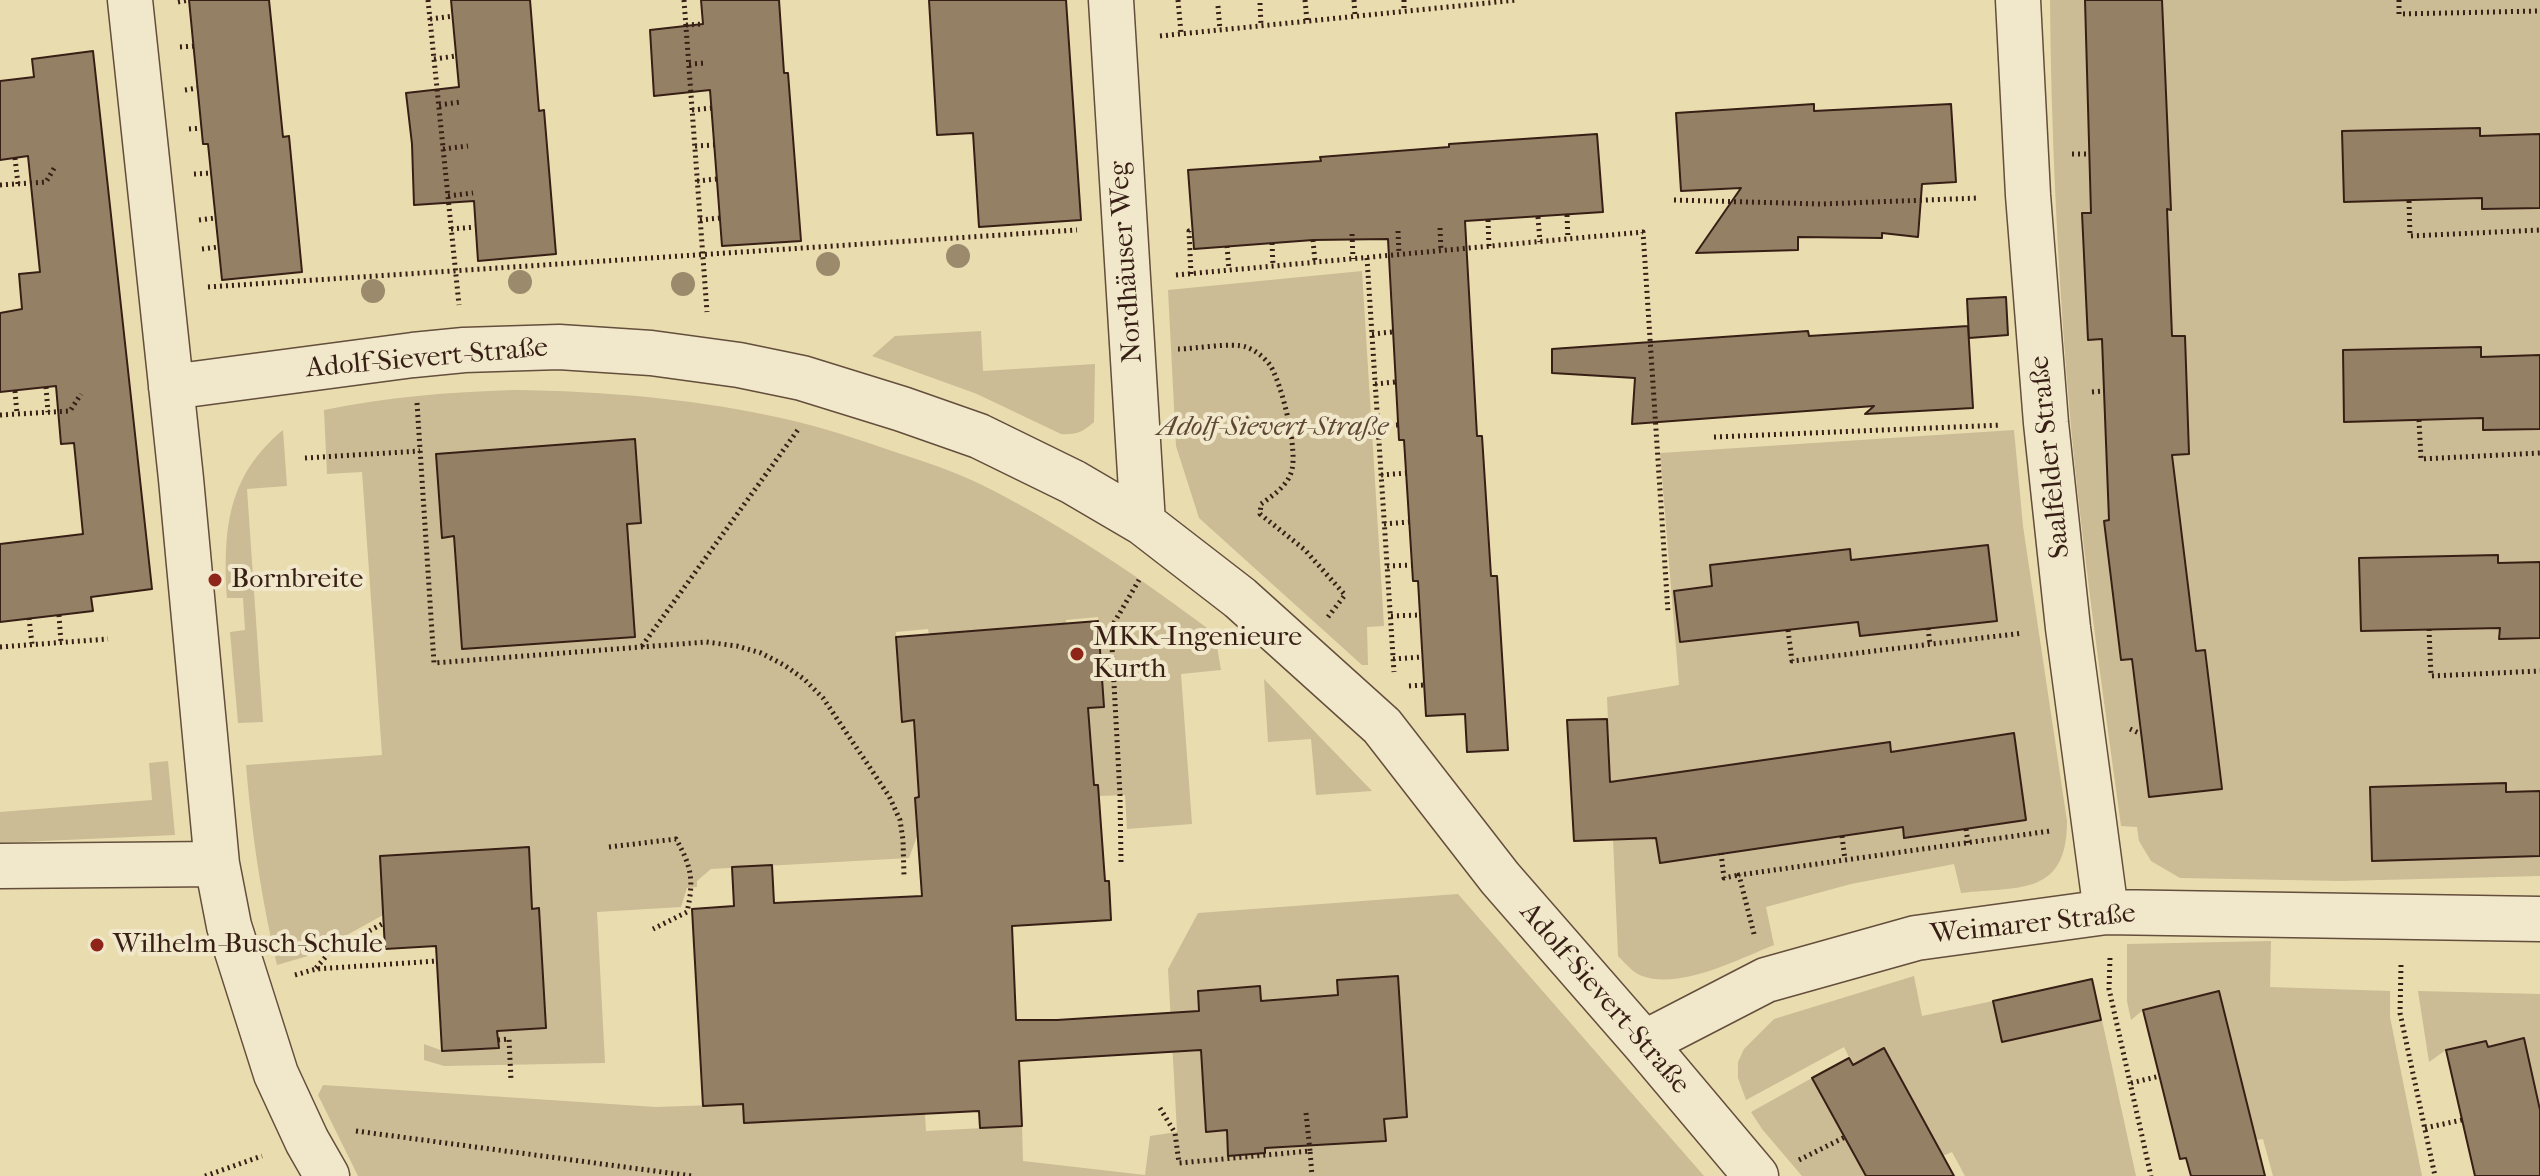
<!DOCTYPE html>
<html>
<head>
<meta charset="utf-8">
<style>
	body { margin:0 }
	canvas { display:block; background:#e9dcaf }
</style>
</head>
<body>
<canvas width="2540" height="1176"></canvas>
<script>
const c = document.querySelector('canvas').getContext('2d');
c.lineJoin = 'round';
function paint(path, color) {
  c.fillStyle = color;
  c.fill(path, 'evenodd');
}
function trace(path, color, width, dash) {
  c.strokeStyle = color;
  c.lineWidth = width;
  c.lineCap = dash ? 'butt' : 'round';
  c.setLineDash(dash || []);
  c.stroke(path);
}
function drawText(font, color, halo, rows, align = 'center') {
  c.font = font + ' "IM FELL French Canon",serif';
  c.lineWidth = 8;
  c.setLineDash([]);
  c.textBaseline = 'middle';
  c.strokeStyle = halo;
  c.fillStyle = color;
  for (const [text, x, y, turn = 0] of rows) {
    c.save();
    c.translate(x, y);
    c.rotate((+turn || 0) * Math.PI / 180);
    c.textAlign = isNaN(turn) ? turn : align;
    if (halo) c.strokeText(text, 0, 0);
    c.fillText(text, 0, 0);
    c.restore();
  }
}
paint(new Path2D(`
	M 2050,0 L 2540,0 L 2540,876 L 2341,881 L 2180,878 L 2151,861 L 2139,841 L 2137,827 L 2121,826 C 2101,678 2079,530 2067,381 C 2057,254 2051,127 2050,0 Z
	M 1362,271 L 1384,626 L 1367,627 L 1368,665 L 1362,665 L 1199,518 L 1176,446 L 1168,290 Z
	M 981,331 L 983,371 L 1095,364 L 1094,422 C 1083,432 1076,435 1061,434 L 977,394 L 872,356 L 895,336 Z
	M 513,390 C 605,391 699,399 790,420 C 825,428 860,440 895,452 C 923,461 953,471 980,484 C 1063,525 1141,578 1215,634 L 1221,670 L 1181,674 L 1192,824 L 1127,829 L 1125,795 L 1099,796 L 1094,785 L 1088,708 L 1104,707 L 1098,617 L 1066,620 L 1066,624 L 929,634 L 928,629 L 896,632 L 902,721 L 914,721 L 919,797 L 915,798 L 918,834 L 909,858 L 711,869 L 697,881 L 697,887 L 687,888 L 681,907 L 597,912 L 605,1063 L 444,1066 L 424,1060 L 424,1044 L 443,1051 L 498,1048 L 497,1031 L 546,1028 L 539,909 L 532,909 L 528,847 L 380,856 L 383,915 L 311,955 L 277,965 C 261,896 252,836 246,765 L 382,755 L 362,472 L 327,474 L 324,410 C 387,397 448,392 513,390 Z
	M 283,430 L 287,486 L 247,489 L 263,722 L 238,723 L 230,632 L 245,630 L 243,598 L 227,598 C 223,530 227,476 283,430 Z
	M 2014,430 L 2023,526 L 2067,821 C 2067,897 2019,886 1961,893 L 1954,864 L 1851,884 L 1766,907 L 1774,945 C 1739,959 1680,990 1642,976 C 1633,973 1625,963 1618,956 L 1607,697 L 1679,685 L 1660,453 Z
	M 1264,679 L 1372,791 L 1316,795 L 1311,739 L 1268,742 Z
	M 168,761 L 175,835 L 0,843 L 0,812 L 152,800 L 149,763 Z
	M 1458,894 L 1704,1176 L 358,1176 L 318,1095 L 323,1085 L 656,1107 L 743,1104 L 745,1123 L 925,1114 L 926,1131 L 1022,1126 L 1023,1161 L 1145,1175 L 1150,1136 L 1177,1132 L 1168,969 L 1198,913 Z
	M 2271,941 L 2270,987 L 2390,991 L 2390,1017 L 2422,1176 L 2273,1176 L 2263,1139 L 2256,1140 L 2218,991 L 2143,1010 L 2131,1020 L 2127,1001 L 2127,944 Z
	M 1914,976 L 1922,1016 L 1993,1001 L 2002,1042 L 2102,1020 L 2136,1176 L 1965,1176 L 1952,1152 L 1943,1156 L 1884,1048 L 1853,1065 L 1844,1047 L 1746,1100 L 1738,1078 L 1738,1062 L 1744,1049 L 1774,1019 Z
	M 2418,991 L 2540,994 L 2540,1110 L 2523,1038 L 2488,1047 L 2486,1041 L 2446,1050 L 2429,1062 Z
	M 1812,1078 L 1866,1176 L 1802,1176 L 1762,1129 L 1751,1112 Z`), '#cbbc95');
const building = new Path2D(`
	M 189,0 L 269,0 L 283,137 L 289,136 L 302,272 L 222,280 L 208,144 L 203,144 Z
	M 451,0 L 530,0 L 539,111 L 544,110 L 556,254 L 478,261 L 474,201 L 414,205 L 412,144 L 406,93 L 459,87 Z
	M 701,0 L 779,0 L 784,73 L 788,73 L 801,241 L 722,246 L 710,90 L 654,96 L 650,30 L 703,24 Z
	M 929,0 L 1066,0 L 1081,220 L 979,227 L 973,133 L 937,135 Z
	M 2085,0 L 2162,0 L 2171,210 L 2167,209 L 2172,336 L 2185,336 L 2189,454 L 2172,455 L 2196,651 L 2205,650 L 2222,789 L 2149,797 L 2132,659 L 2121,660 L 2104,521 L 2109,520 L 2102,339 L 2088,340 L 2082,213 L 2091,213 Z
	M 93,51 L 152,589 L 91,597 L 93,611 L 0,622 L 0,544 L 83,534 L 74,443 L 61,444 L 56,386 L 0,392 L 0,313 L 22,309 L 19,274 L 40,272 L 28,156 L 0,160 L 0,81 L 34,77 L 32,59 Z
	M 1814,104 L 1814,111 L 1951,104 L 1956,182 L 1922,184 L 1918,237 L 1882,233 L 1882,238 L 1798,237 L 1798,250 L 1696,253 L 1741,188 L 1681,191 L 1676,113 Z
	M 2480,128 L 2480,136 L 2540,134 L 2540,208 L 2482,209 L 2482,198 L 2344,202 L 2342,131 Z
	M 1597,134 L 1603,212 L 1465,221 L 1477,436 L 1482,436 L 1491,576 L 1497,576 L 1508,750 L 1467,752 L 1465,714 L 1426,716 L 1418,581 L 1413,581 L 1404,440 L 1399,440 L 1388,239 L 1313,240 L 1194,249 L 1188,170 L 1321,161 L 1320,157 L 1449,147 L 1449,144 Z
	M 2006,297 L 2008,335 L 1969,338 L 1967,299 Z
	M 1968,326 L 1973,408 L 1865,414 L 1874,406 L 1632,424 L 1635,378 L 1552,373 L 1552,349 L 1808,331 L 1809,336 Z
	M 2481,347 L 2481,357 L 2540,355 L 2540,429 L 2483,430 L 2483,418 L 2344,422 L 2343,350 Z
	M 635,439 L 641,523 L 627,524 L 635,637 L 462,649 L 454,536 L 442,538 L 436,454 Z
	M 1988,545 L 1997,621 L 1860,636 L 1858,622 L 1680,642 L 1674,591 L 1712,586 L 1710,565 L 1850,549 L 1851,560 Z
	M 2498,555 L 2498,563 L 2540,562 L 2540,638 L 2499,639 L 2500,628 L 2361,631 L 2359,558 Z
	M 1098,621 L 1104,707 L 1088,708 L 1094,785 L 1098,785 L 1105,881 L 1109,881 L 1111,920 L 1012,926 L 1016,1020 L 1057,1020 L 1199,1011 L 1198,991 L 1260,986 L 1261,1001 L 1338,995 L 1337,980 L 1398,976 L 1407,1117 L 1384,1119 L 1386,1141 L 1265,1148 L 1265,1153 L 1228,1156 L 1227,1130 L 1206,1132 L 1201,1050 L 1019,1061 L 1022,1126 L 980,1128 L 979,1111 L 744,1123 L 743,1104 L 703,1106 L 692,909 L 734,906 L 732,867 L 772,865 L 774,903 L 922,896 L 915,798 L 919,797 L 914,720 L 902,722 L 896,637 Z
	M 1607,719 L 1610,782 L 1890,742 L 1891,752 L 2014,733 L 2026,820 L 1904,838 L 1903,827 L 1660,863 L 1656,838 L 1574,841 L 1567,720 Z
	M 2506,783 L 2506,792 L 2540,791 L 2540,856 L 2372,861 L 2370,787 Z
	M 529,847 L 532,909 L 539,908 L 546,1028 L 497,1031 L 499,1048 L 442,1051 L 436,946 L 385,949 L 380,856 Z
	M 2092,979 L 2101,1020 L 2002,1042 L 1993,1001 Z
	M 2219,991 L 2265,1176 L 2191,1176 L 2186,1158 L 2180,1159 L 2143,1010 Z
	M 2524,1038 L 2540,1110 L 2540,1176 L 2475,1176 L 2446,1050 L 2486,1041 L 2488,1047 Z
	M 1884,1048 L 1954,1176 L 1866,1176 L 1812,1078 L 1849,1058 L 1853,1065 Z`);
paint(building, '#948165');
trace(building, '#381f15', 2);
const minor = new Path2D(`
	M 130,0 L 181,479 L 217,864 L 229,926 L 276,1074 L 307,1141 L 327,1176
	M 1111,0 L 1143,523
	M 2018,0 L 2028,195 L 2046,423 L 2068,628 L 2106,912
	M 171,387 L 413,355 L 464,350 L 559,347 L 651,353 L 739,365 L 802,378 L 902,409 L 979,436 L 1073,482 L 1143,523 L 1240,598 L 1382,726 L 1500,878 L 1644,1043 L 1756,1176
	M 0,866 L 217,864
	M 1644,1043 L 1766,980 L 1916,938 L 2106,912 L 2540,919`);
trace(minor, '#644e3c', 47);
trace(new Path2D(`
	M 428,0 L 459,305
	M 684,0 L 707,312
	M 1178,0 L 1181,33
	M 1305,0 L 1307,21
	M 1354,0 L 1355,16
	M 1404,0 L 1404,11
	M 2399,0 L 2399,14 L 2540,11
	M 178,2 L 189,0
	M 1260,3 L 1261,25
	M 1218,6 L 1220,30
	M 430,19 L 453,16
	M 686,25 L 703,24
	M 1160,36 L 1517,0
	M 180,47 L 194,46
	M 434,59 L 456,56
	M 689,64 L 706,63
	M 185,90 L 198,88
	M 439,105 L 460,102
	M 692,110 L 712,108
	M 189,129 L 202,128
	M 695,146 L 715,145
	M 443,149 L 468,146
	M 2072,154 L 2089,154
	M 15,158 L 18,184
	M 194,174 L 212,173
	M 697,181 L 717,179
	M 0,185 L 46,182 L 56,165
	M 448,196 L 473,193
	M 1674,200 L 1821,204 L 1979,198
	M 2409,201 L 2410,236 L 2540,230
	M 1567,215 L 1568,239
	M 1538,217 L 1540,242
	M 199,220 L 216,218
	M 700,220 L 720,218
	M 1488,220 L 1489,246
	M 1440,228 L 1441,251
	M 451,229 L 476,227
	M 1398,231 L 1399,254
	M 1352,234 L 1353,259
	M 1313,240 L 1315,262
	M 1272,243 L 1273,266
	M 1227,246 L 1229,270
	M 202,249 L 219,247
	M 1367,258 L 1394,672
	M 1191,274 L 1189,231 L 1193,230
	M 1176,275 L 1643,232 L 1668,612
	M 208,287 L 1077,230
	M 1372,334 L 1392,332
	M 1178,349 C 1195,349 1232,342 1246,347 C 1255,350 1264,357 1270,365 C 1282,384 1299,453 1291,473 C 1286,487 1272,496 1261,504 L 1260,514 L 1305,550 L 1345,595 L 1328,617
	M 1375,384 L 1395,382
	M 46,387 L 48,412
	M 15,391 L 17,414
	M 2092,392 L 2104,391
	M 417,403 L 434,663 L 706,642 L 737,646 L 761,653 L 784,665 L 804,679 L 823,698 L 889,796 L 900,820 L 903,840 L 904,876
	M 0,415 L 70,411 L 81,394
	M 2419,420 L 2421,459 L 2540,453
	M 1378,426 L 1398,425
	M 1714,437 L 2001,425
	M 305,458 L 420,451
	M 1381,475 L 1407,473
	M 1384,524 L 1409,522
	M 1387,566 L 1412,565
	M 59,615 L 61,643
	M 1391,616 L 1420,615
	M 29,618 L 32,644
	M 1928,628 L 1930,644
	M 2429,629 L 2431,676 L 2540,671
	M 1788,630 L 1792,661 L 2023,633
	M 642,646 L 800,427
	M 0,647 L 108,639
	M 1393,659 L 1422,657
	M 1409,686 L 1424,685
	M 2130,729 L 2141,734
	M 1966,829 L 1968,843
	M 1842,836 L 1845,860
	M 609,847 L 676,839 C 692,867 694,881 687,912 L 653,929
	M 1721,853 L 1724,878 L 1739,875
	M 1121,862 L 1120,795 L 1111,628 L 1139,580
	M 1754,934 L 1739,875 L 2050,831
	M 2110,958 L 2109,989 L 2151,1176
	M 2401,965 L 2400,1013 L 2435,1176
	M 316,968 L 330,952 L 384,923
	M 295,975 L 316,969 L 437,961
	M 498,1040 L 509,1039 L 511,1080
	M 2131,1083 L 2160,1076
	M 1160,1108 L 1175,1133 L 1179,1163 L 1310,1151 L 1312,1176
	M 1306,1113 L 1310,1151
	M 2425,1128 L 2462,1120
	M 356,1131 L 692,1176
	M 1799,1160 L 1845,1137
	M 205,1176 L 262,1156`), '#381f15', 5, [2, 4]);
trace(minor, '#f1e8cb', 44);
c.fillStyle = '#9c8a6c';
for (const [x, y] of [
	[958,256],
	[828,264],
	[520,282],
	[683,284],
	[373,291]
]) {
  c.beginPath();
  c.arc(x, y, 12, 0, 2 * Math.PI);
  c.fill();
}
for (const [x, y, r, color] of [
	[215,580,8,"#8f2418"],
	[1077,654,8,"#8f2418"],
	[97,945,8,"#8f2418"]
]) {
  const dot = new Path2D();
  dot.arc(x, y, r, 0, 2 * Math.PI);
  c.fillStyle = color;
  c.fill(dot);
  trace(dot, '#f1e8cb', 3);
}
drawText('28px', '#381f15', '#f1e8cb', [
	["Nordhäuser Weg",1127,262,-94],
	["Adolf-Sievert-Straße",427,359,-5],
	["Saalfelder Straße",2051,457,-96],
	["Weimarer Straße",2033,925,-6],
	["Adolf-Sievert-Straße",1604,999,49]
]);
drawText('italic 28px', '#5d4635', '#f1e8cb', [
	["Adolf-Sievert-Straße",1273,428]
]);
drawText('28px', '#381f15', '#f1e8cb', [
	["Bornbreite",231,580],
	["MKK-Ingenieure",1093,638],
	["Kurth",1093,670],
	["Wilhelm-Busch-Schule",113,945]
], 'left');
</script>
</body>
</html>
